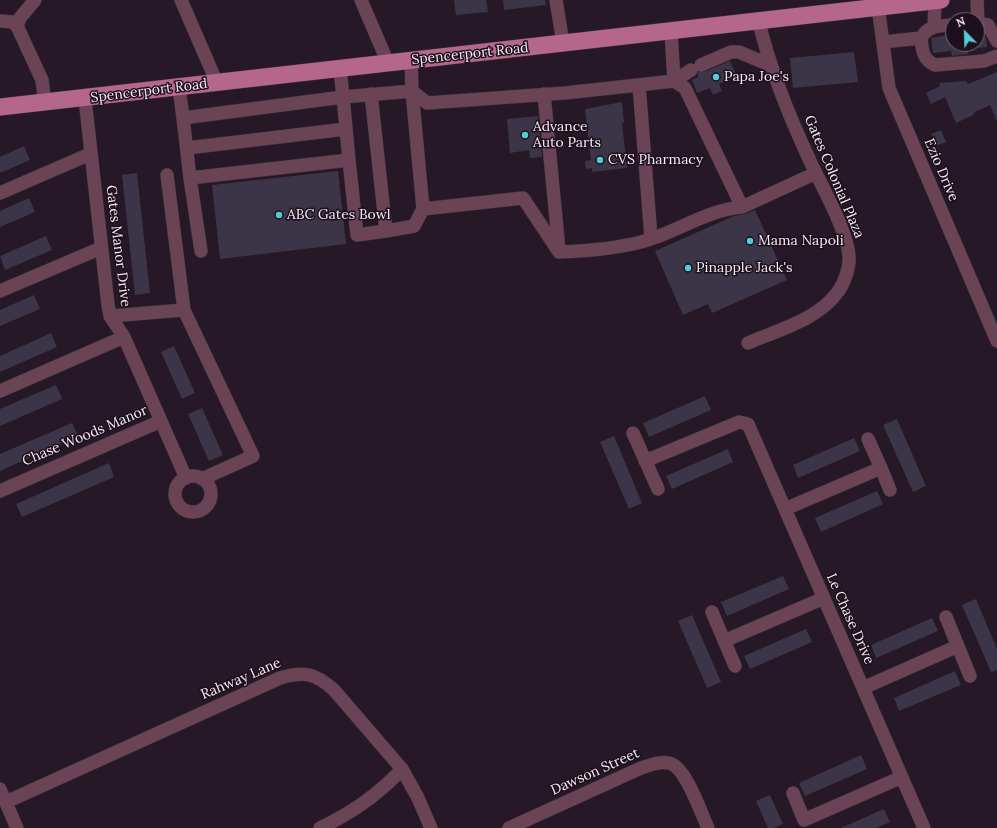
<!DOCTYPE html>
<html>
<head>
<meta charset="utf-8">
<style>
	body { margin:0 }
	#map { position:relative; width:997px; height:828px; overflow:hidden; background:#261826; font-family:Lora,serif }
	canvas { display:block }
	.north { position:absolute; left:945px; top:12px; width:40px; height:40px; box-sizing:border-box; background:#1d0f1c; border:1px solid #746873; border-radius:50%; rotate:337deg; font-size:11px; font-weight:700; line-height:16px; text-align:center; color:#f7edf6 }
	.north::after { content:''; display:block; margin:auto; width:14px; height:18px; background:#52cbda; clip-path:polygon(50% 0,100% 100%,50% 72%,0 100%) }
</style>
</head>
<body>
<div id="map">
<canvas width="997" height="828"></canvas>
<div class="north">N</div>
</div>
<script>
const c = document.querySelector('canvas').getContext('2d');
c.lineJoin = 'round';
function paint(path, color) {
  c.fillStyle = color;
  c.fill(path, 'evenodd');
}
function trace(path, color, width, dash) {
  c.strokeStyle = color;
  c.lineWidth = width;
  c.lineCap = dash ? 'butt' : 'round';
  c.setLineDash(dash || []);
  c.stroke(path);
}
function drawText(font, color, halo, rows, align = 'center') {
  c.font = font + ' Lora,serif';
  c.lineWidth = 3;
  c.setLineDash([]);
  c.textBaseline = 'middle';
  c.strokeStyle = halo;
  c.fillStyle = color;
  for (const [text, x, y, turn = 0] of rows) {
    c.save();
    c.translate(x, y);
    c.rotate((+turn || 0) * Math.PI / 180);
    c.textAlign = isNaN(turn) ? turn : align;
    if (halo) c.strokeText(text, 0, 0);
    c.fillText(text, 0, 0);
    c.restore();
  }
}
paint(new Path2D(`
	M 454,0 L 486,0 L 488,12 L 456,15 Z
	M 503,0 L 545,0 L 546,5 L 504,10 Z
	M 977,31 L 983,32 L 986,38 L 987,47 L 977,48 Z
	M 953,34 L 953,44 L 967,44 L 968,54 L 952,56 L 951,51 L 933,53 L 931,38 Z
	M 854,52 L 858,82 L 793,88 L 790,58 Z
	M 730,61 L 737,76 L 719,84 L 722,91 L 713,95 L 710,88 L 697,93 L 692,80 L 698,77 L 698,72 L 704,72 Z
	M 997,72 L 997,121 L 990,105 L 975,112 L 973,115 L 956,123 L 945,97 L 931,104 L 926,93 L 940,86 L 939,83 L 966,81 L 968,84 Z
	M 622,102 L 624,123 L 622,123 L 627,168 L 592,172 L 592,168 L 586,169 L 585,161 L 591,160 L 585,109 Z
	M 538,116 L 542,157 L 530,158 L 529,150 L 510,153 L 507,119 Z
	M 941,130 L 946,142 L 936,146 L 931,134 Z
	M 24,146 L 30,160 L 0,173 L 0,157 Z
	M 338,171 L 346,244 L 220,259 L 212,185 Z
	M 137,173 L 150,293 L 135,295 L 122,175 Z
	M 29,198 L 35,212 L 0,227 L 0,211 Z
	M 755,210 L 787,280 L 712,313 L 708,304 L 683,315 L 655,251 L 734,216 L 745,214 Z
	M 46,236 L 52,250 L 5,270 L 0,256 Z
	M 34,295 L 40,309 L 0,326 L 0,310 Z
	M 51,333 L 57,347 L 0,372 L 0,356 Z
	M 174,346 L 195,393 L 182,399 L 161,352 Z
	M 56,385 L 62,399 L 0,426 L 0,409 Z
	M 705,396 L 711,410 L 649,437 L 643,423 Z
	M 202,408 L 223,455 L 209,461 L 188,414 Z
	M 897,419 L 926,486 L 913,492 L 883,425 Z
	M 72,423 L 78,436 L 0,471 L 0,454 Z
	M 614,436 L 642,503 L 629,509 L 600,442 Z
	M 854,438 L 860,451 L 798,478 L 793,465 Z
	M 728,449 L 733,462 L 672,489 L 666,476 Z
	M 109,463 L 114,477 L 22,517 L 16,504 Z
	M 877,491 L 883,504 L 821,532 L 815,518 Z
	M 783,576 L 789,589 L 727,616 L 721,602 Z
	M 976,599 L 997,649 L 997,670 L 991,672 L 962,605 Z
	M 692,615 L 721,682 L 707,688 L 678,621 Z
	M 932,618 L 938,631 L 876,658 L 871,645 Z
	M 806,629 L 812,642 L 750,669 L 744,656 Z
	M 955,671 L 961,685 L 899,711 L 894,698 Z
	M 861,755 L 867,769 L 805,796 L 799,783 Z
	M 770,795 L 783,824 L 774,828 L 768,828 L 756,801 Z
	M 884,809 L 890,822 L 876,828 L 841,828 Z`), '#3c3547');
const minor = new Path2D(`
	M 35,0 L 20,18 L 17,26 L 42,80 L 45,103
	M 181,0 L 217,83
	M 361,0 L 388,63
	M 556,0 L 563,43
	M 977,0 L 978,23
	M 878,6 L 889,88 L 997,341
	M 0,21 L 12,22 L 17,26
	M 977,23 L 988,25 L 997,41
	M 934,27 L 935,0
	M 921,38 C 928,25 940,26 953,25
	M 883,42 L 921,38 C 922,50 923,60 935,65 L 984,61 L 997,56
	M 701,65 L 731,52 L 739,52 L 770,65
	M 691,70 L 674,81 L 685,88 L 742,207 L 816,173
	M 639,85 L 651,238
	M 179,88 L 183,118 L 343,97 L 340,69
	M 412,91 L 423,209 L 523,198 L 559,252 C 587,251 614,249 641,242 C 676,233 706,210 742,207
	M 412,91 L 427,103 L 565,93 L 674,81 L 671,31
	M 544,94 L 559,250
	M 85,99 L 108,305 L 110,316 L 124,337 L 186,478
	M 183,118 L 190,178 L 349,160 L 343,97 L 412,91 L 411,60
	M 187,148 L 346,129
	M 349,160 L 357,235 L 386,231 L 371,94
	M 190,178 L 201,251
	M 0,193 L 90,154
	M 386,231 L 414,226 L 423,209
	M 0,291 L 101,248
	M 184,310 L 253,456 L 202,479
	M 110,316 L 184,310 L 167,175
	M 748,343 C 778,330 817,320 837,293 C 844,284 850,268 849,256 C 847,230 821,185 810,161 C 789,116 770,69 759,22
	M 0,391 L 124,337
	M 633,433 L 658,489
	M 868,439 L 881,468
	M 645,461 L 739,422 L 748,424 L 924,828
	M175 494a18 18 0 1 1 36 0a18 18 0 1 1-36 0Z
	M 0,491 L 161,421
	M 785,509 L 881,468 L 890,490
	M 712,612 L 735,666
	M 946,617 L 970,676
	M 724,641 L 824,598
	M 863,688 L 958,646
	M 0,789 L 17,828
	M 793,793 L 804,820 L 902,777
	M 6,802 L 280,678 C 304,671 315,673 334,690 L 402,769 L 418,798 L 431,828
	M 320,828 C 352,813 378,795 402,769
	M 509,828 L 641,768 C 651,765 662,760 672,764 C 687,771 701,813 708,828`);
const major = new Path2D(`
	M 0,107 L 941,0`);
trace(minor, '#3f323f', 14);
trace(major, '#3f323f', 18);
trace(minor, '#6a4454', 13);
trace(major, '#b5678a', 17);
for (const [x, y, r, color] of [
	[716,77,4,"#52cbda"],
	[525,135,4,"#52cbda"],
	[600,160,4,"#52cbda"],
	[279,215,4,"#52cbda"],
	[750,241,4,"#52cbda"],
	[688,268,4,"#52cbda"]
]) {
  const dot = new Path2D();
  dot.arc(x, y, r, 0, 2 * Math.PI);
  c.fillStyle = color;
  c.fill(dot);
  trace(dot, '#1d0f1c', 1.5);
}
drawText('14px', '#f7edf6', '#1d0f1c', [
	["Spencerport Road",470,54,-6],
	["Spencerport Road",149,91,-7],
	["Ezio Drive",941,170,67],
	["Gates Colonial Plaza",834,177,67],
	["Gates Manor Drive",118,246,83],
	["Chase Woods Manor",85,436,-23],
	["Le Chase Drive",850,619,66],
	["Rahway Lane",241,679,-23],
	["Dawson Street",595,772,-24]
]);
drawText('14px', '#f7edf6', '#1d0f1c', [
	["Papa Joe's",724,77],
	["Advance",533,127],
	["Auto Parts",533,143],
	["CVS Pharmacy",608,160],
	["ABC Gates Bowl",287,215],
	["Mama Napoli",758,241],
	["Pinapple Jack's",696,268]
], 'left');
</script>
</body>
</html>
